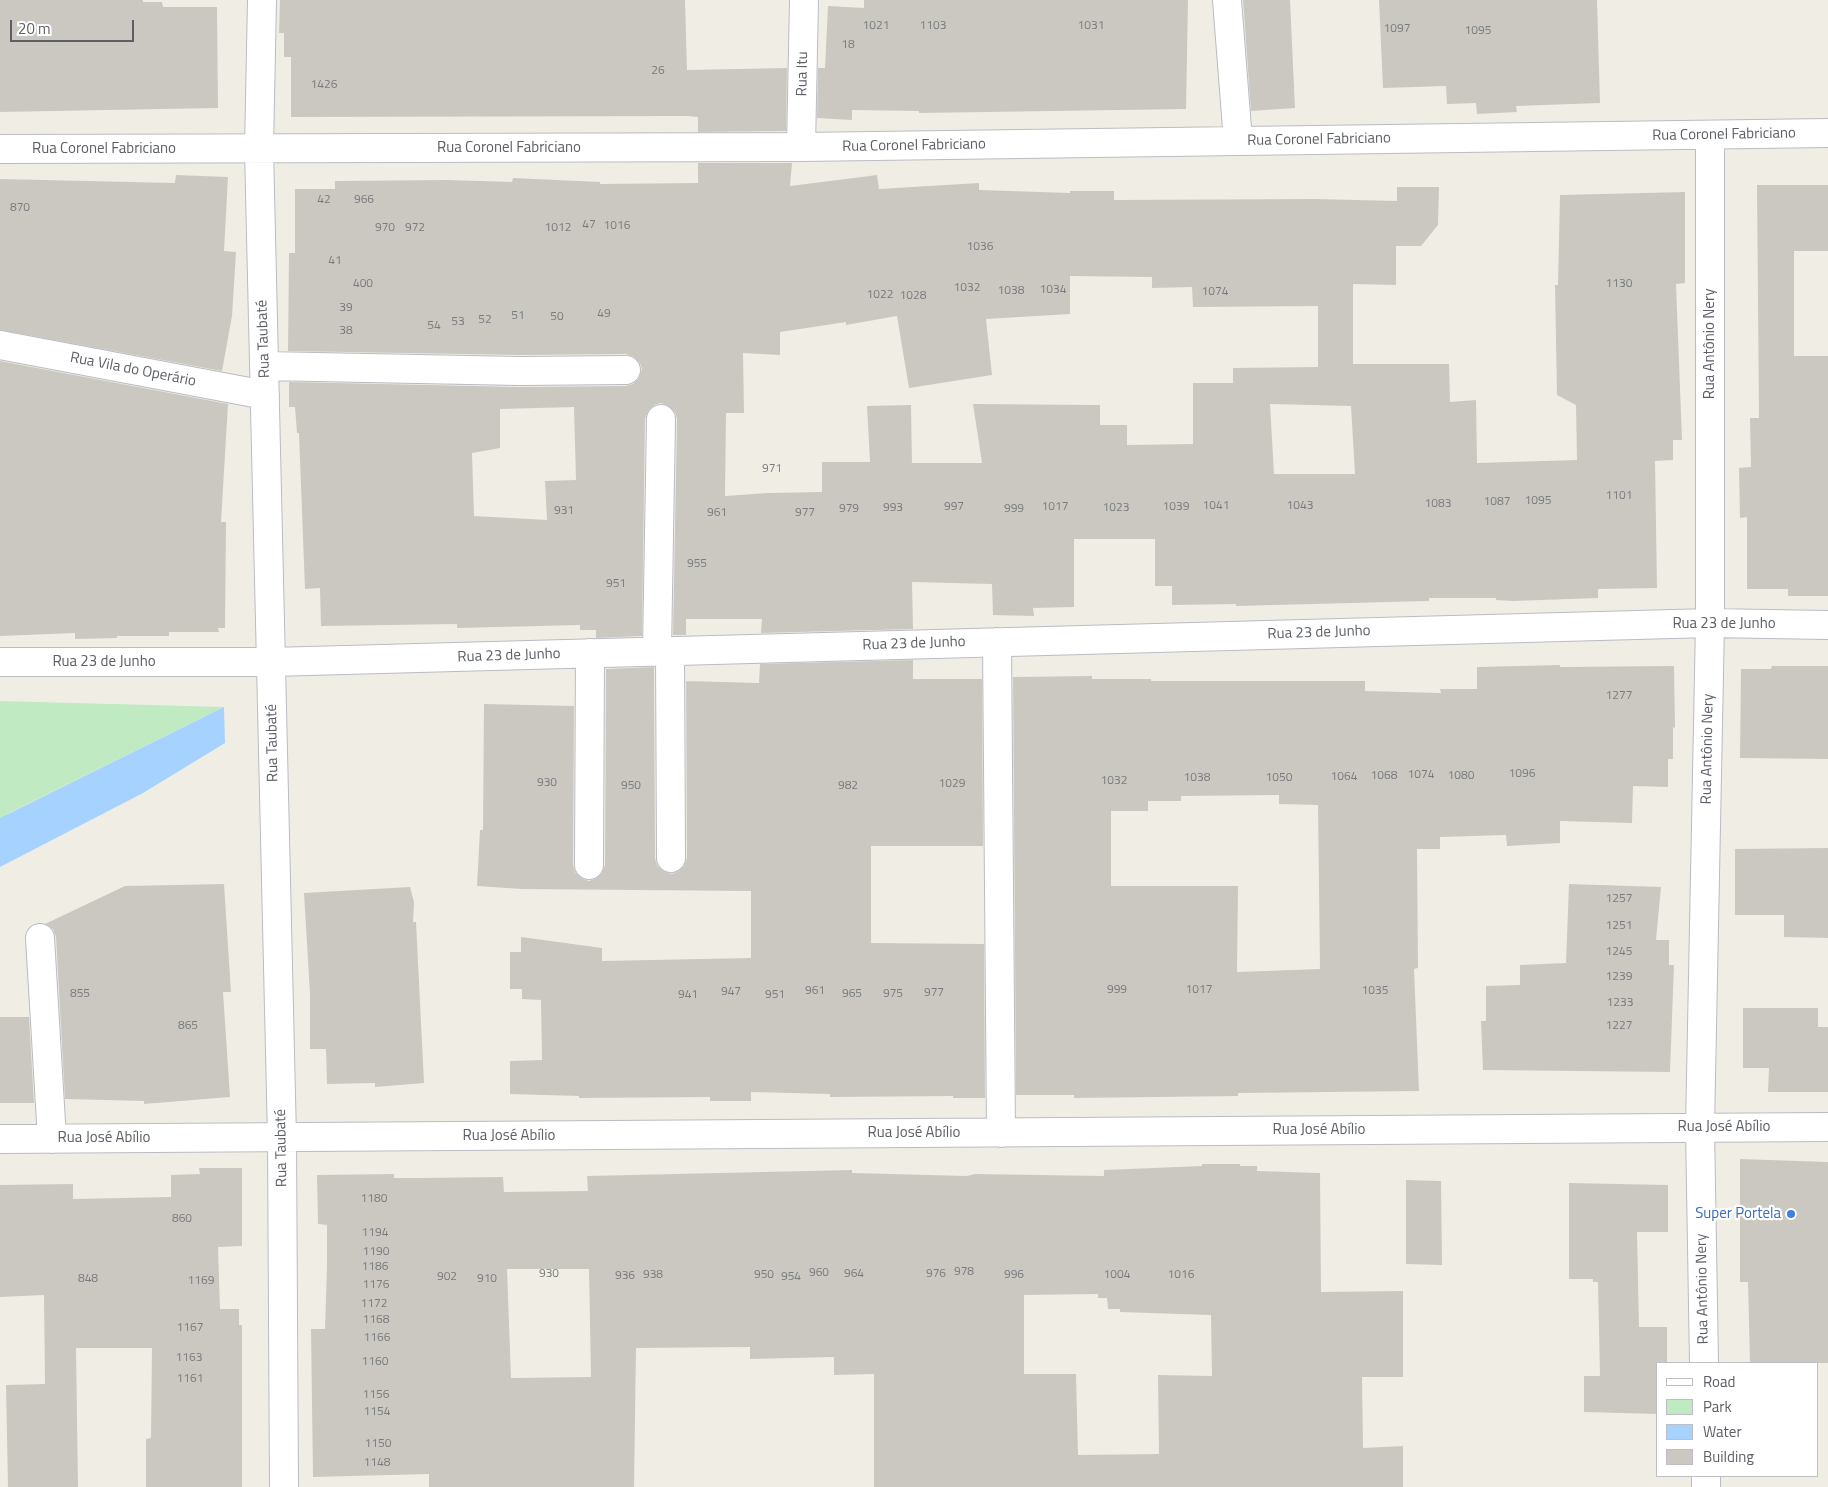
<!DOCTYPE html>
<html>
<head>
<meta charset="utf-8">
<style>
	body { margin:0 }
	#map { position:relative; width:1828px; height:1487px; overflow:hidden; background:#f0eee4; font-family:"Titillium Web",sans-serif }
	canvas { display:block }
	.legend { position:absolute; left:1656px; top:1362px; width:162px; height:115px; box-sizing:border-box; background:#fff; border:1px solid #bebfc2; margin:0; padding:6px 9px; list-style:none; font-size:15px; color:#5c6066 }
	.legend li { display:flex; align-items:center; gap:10px; height:25px }
	.legend b { width:25px; border:1px solid #bebfc2 }
	.scale { position:absolute; left:10px; top:20px; width:124px; height:22px; box-sizing:border-box; border:2px solid #5c6066; border-top:0; padding-left:6px; font-size:15px; line-height:18px; white-space:nowrap; color:#5c6066; -webkit-text-stroke:4px #fff; paint-order:stroke }
</style>
</head>
<body>
<div id="map">
<canvas width="1828" height="1487"></canvas>
<ul class="legend">
<li><b style="height:6px;background:#fff"></b>Road</li>
<li><b style="height:14px;background:#bfeac2"></b>Park</li>
<li><b style="height:14px;background:#a6d2ff"></b>Water</li>
<li><b style="height:14px;background:#cbc8c1"></b>Building</li>
</ul>
<div class="scale">20 m</div>
</div>
<script>
const c = document.querySelector('canvas').getContext('2d');
c.lineJoin = 'round';
function paint(path, color) {
  c.fillStyle = color;
  c.fill(path, 'evenodd');
}
function trace(path, color, width, dash) {
  c.strokeStyle = color;
  c.lineWidth = width;
  c.lineCap = dash ? 'butt' : 'round';
  c.setLineDash(dash || []);
  c.stroke(path);
}
function drawText(font, color, halo, rows, align = 'center') {
  c.font = font + ' "Titillium Web",sans-serif';
  c.lineWidth = 4.5;
  c.setLineDash([]);
  c.textBaseline = 'middle';
  c.strokeStyle = halo;
  c.fillStyle = color;
  for (const [text, x, y, turn = 0] of rows) {
    c.save();
    c.translate(x, y);
    c.rotate((+turn || 0) * Math.PI / 180);
    c.textAlign = isNaN(turn) ? turn : align;
    if (halo) c.strokeText(text, 0, 0);
    c.fillText(text, 0, 0);
    c.restore();
  }
}
paint(new Path2D(`
	M 0,701 L 224,707 L 7,814 L 6,819 L 0,819 Z`), '#bfeac2');
paint(new Path2D(`
	M 224,707 L 225,743 L 143,793 L 0,867 L 0,818 Z`), '#a6d2ff');
paint(new Path2D(`
	M 0,0 L 143,0 L 143,2 L 162,2 L 163,7 L 217,7 L 218,108 L 0,112 Z
	M 280,0 L 685,0 L 687,70 L 787,68 L 786,131 L 698,132 L 698,117 L 688,116 L 291,117 L 291,57 L 284,57 L 284,33 L 279,33 Z
	M 864,0 L 1188,0 L 1186,109 L 919,113 L 919,111 L 852,110 L 852,120 L 817,118 L 818,68 L 825,68 L 828,6 L 864,8 Z
	M 1243,0 L 1290,0 L 1295,108 L 1251,111 Z
	M 1379,0 L 1597,0 L 1600,103 L 1516,106 L 1517,112 L 1477,114 L 1476,103 L 1447,104 L 1446,86 L 1383,88 Z
	M 698,163 L 792,163 L 790,186 L 877,175 L 879,189 L 979,183 L 979,190 L 1070,193 L 1070,191 L 1114,191 L 1114,200 L 1315,199 L 1397,201 L 1397,187 L 1439,187 L 1438,225 L 1421,246 L 1396,246 L 1396,285 L 1353,284 L 1353,364 L 1449,364 L 1450,402 L 1476,400 L 1477,463 L 1577,460 L 1576,405 L 1557,395 L 1555,285 L 1558,285 L 1560,195 L 1685,192 L 1685,283 L 1676,284 L 1682,440 L 1673,440 L 1673,460 L 1655,461 L 1657,588 L 1598,589 L 1598,598 L 1513,601 L 1496,600 L 1496,598 L 1429,598 L 1429,601 L 1236,606 L 1236,604 L 1172,605 L 1172,586 L 1155,586 L 1155,539 L 1074,539 L 1074,607 L 1033,608 L 1034,616 L 993,615 L 992,584 L 912,582 L 913,629 L 761,633 L 762,619 L 686,619 L 686,635 L 673,635 L 677,419 L 675,412 L 669,406 L 661,403 L 654,405 L 648,411 L 645,419 L 642,636 L 596,638 L 596,630 L 580,630 L 580,625 L 457,628 L 457,624 L 321,626 L 320,588 L 305,589 L 299,433 L 297,433 L 295,407 L 289,407 L 289,382 L 520,387 L 626,386 L 633,384 L 639,378 L 642,369 L 640,363 L 634,357 L 626,354 L 520,355 L 288,351 L 289,253 L 295,253 L 295,189 L 335,189 L 335,181 L 447,180 L 512,182 L 513,178 L 600,182 L 600,184 L 698,183 ZM 1070,276 L 1152,277 L 1152,288 L 1192,287 L 1193,307 L 1318,306 L 1318,367 L 1233,368 L 1233,383 L 1193,383 L 1193,444 L 1127,445 L 1127,425 L 1100,425 L 1100,405 L 973,404 L 982,463 L 912,463 L 911,405 L 867,406 L 870,462 L 822,462 L 822,492 L 768,493 L 725,496 L 726,413 L 744,413 L 743,353 L 780,355 L 780,332 L 846,322 L 846,325 L 897,316 L 909,388 L 992,375 L 986,319 L 1070,314 ZM 1270,404 L 1351,406 L 1355,474 L 1274,474 ZM 574,407 L 576,480 L 545,481 L 547,520 L 474,516 L 472,453 L 500,448 L 500,409 Z
	M 176,175 L 228,177 L 224,251 L 236,252 L 232,316 L 222,371 L 0,330 L 0,179 L 175,183 Z
	M 1757,185 L 1828,185 L 1828,251 L 1794,251 L 1794,356 L 1828,356 L 1828,596 L 1788,596 L 1788,589 L 1747,589 L 1747,517 L 1740,518 L 1739,468 L 1751,467 L 1750,418 L 1759,418 Z
	M 0,361 L 228,404 L 221,522 L 226,522 L 225,628 L 218,628 L 219,632 L 169,632 L 169,636 L 117,636 L 117,638 L 75,639 L 75,633 L 0,636 Z
	M 913,660 L 913,679 L 982,679 L 983,846 L 871,846 L 871,943 L 984,944 L 985,1098 L 953,1098 L 953,1096 L 830,1097 L 830,1094 L 751,1092 L 751,1101 L 710,1101 L 710,1097 L 579,1098 L 579,1096 L 510,1094 L 510,1061 L 542,1060 L 541,1000 L 522,999 L 522,989 L 510,989 L 510,952 L 521,952 L 521,937 L 602,948 L 602,961 L 751,958 L 751,891 L 522,889 L 477,886 L 480,830 L 483,830 L 484,704 L 574,706 L 573,865 L 575,872 L 581,878 L 589,881 L 597,878 L 602,873 L 605,865 L 606,669 L 654,667 L 655,858 L 657,865 L 663,871 L 672,874 L 679,871 L 684,866 L 687,858 L 686,666 L 686,681 L 759,683 L 760,664 Z
	M 1560,665 L 1560,667 L 1674,666 L 1675,728 L 1673,727 L 1673,759 L 1668,759 L 1668,787 L 1633,786 L 1632,823 L 1560,821 L 1560,843 L 1507,846 L 1506,835 L 1440,837 L 1440,849 L 1417,849 L 1418,968 L 1414,969 L 1419,1091 L 1238,1093 L 1238,1096 L 1074,1098 L 1074,1095 L 1016,1095 L 1013,677 L 1092,676 L 1092,679 L 1151,679 L 1151,681 L 1365,681 L 1365,691 L 1441,693 L 1440,689 L 1477,689 L 1477,667 ZM 1279,795 L 1279,804 L 1318,805 L 1320,969 L 1237,972 L 1238,886 L 1111,886 L 1111,811 L 1148,811 L 1148,801 L 1181,801 L 1181,796 Z
	M 1772,666 L 1828,666 L 1828,759 L 1740,758 L 1741,669 L 1771,669 Z
	M 1828,848 L 1828,938 L 1784,937 L 1784,915 L 1735,915 L 1735,849 Z
	M 224,884 L 231,992 L 223,992 L 230,1097 L 144,1104 L 144,1101 L 65,1099 L 56,937 L 53,929 L 45,924 L 125,886 Z
	M 1569,884 L 1661,887 L 1656,940 L 1669,940 L 1669,965 L 1674,965 L 1670,1072 L 1483,1070 L 1481,1021 L 1486,1021 L 1486,986 L 1520,985 L 1520,965 L 1566,963 Z
	M 410,887 L 414,902 L 413,922 L 416,922 L 424,1083 L 375,1087 L 375,1083 L 327,1084 L 326,1049 L 310,1049 L 310,994 L 304,893 Z
	M 1743,1008 L 1818,1008 L 1818,1027 L 1828,1027 L 1828,1092 L 1768,1092 L 1769,1068 L 1743,1068 Z
	M 0,1017 L 29,1017 L 34,1103 L 0,1103 Z
	M 1740,1159 L 1828,1162 L 1828,1363 L 1750,1363 L 1748,1282 L 1740,1282 Z
	M 1202,1164 L 1240,1164 L 1240,1166 L 1257,1166 L 1257,1171 L 1320,1173 L 1321,1292 L 1403,1291 L 1403,1377 L 1362,1377 L 1363,1448 L 1403,1446 L 1403,1487 L 874,1487 L 874,1374 L 834,1375 L 834,1357 L 750,1359 L 750,1347 L 636,1348 L 634,1487 L 429,1487 L 429,1474 L 313,1477 L 311,1329 L 325,1329 L 327,1267 L 327,1225 L 318,1224 L 317,1175 L 394,1174 L 394,1178 L 420,1178 L 503,1177 L 504,1192 L 588,1191 L 587,1176 L 852,1170 L 852,1173 L 967,1176 L 975,1174 L 1104,1176 L 1104,1170 L 1202,1166 ZM 507,1269 L 589,1269 L 591,1377 L 511,1378 ZM 1098,1294 L 1098,1298 L 1107,1298 L 1108,1309 L 1120,1309 L 1120,1312 L 1211,1315 L 1212,1376 L 1158,1375 L 1159,1454 L 1078,1455 L 1076,1374 L 1024,1374 L 1024,1295 Z
	M 199,1168 L 242,1168 L 242,1246 L 218,1247 L 220,1309 L 239,1309 L 239,1325 L 242,1325 L 242,1487 L 146,1487 L 146,1439 L 151,1438 L 152,1348 L 76,1348 L 78,1487 L 8,1487 L 6,1385 L 45,1384 L 44,1295 L 0,1297 L 0,1185 L 73,1184 L 73,1199 L 171,1197 L 171,1175 L 200,1174 Z
	M 1406,1180 L 1441,1181 L 1442,1265 L 1406,1264 Z
	M 1569,1183 L 1668,1185 L 1668,1232 L 1637,1232 L 1639,1327 L 1667,1327 L 1667,1363 L 1657,1363 L 1657,1414 L 1584,1412 L 1584,1376 L 1600,1376 L 1598,1282 L 1593,1282 L 1593,1279 L 1569,1279 Z`), '#cbc8c1');
const minor = new Path2D(`
	M 262,0 L 259,149 L 282,1138 L 284,1487
	M 1227,0 L 1238,141
	M 801,147 L 804,0
	M 0,149 L 801,147 L 1828,133
	M 0,345 L 265,395
	M 265,366 L 520,371 L 626,370
	M 997,642 L 1001,1133
	M 657,651 L 661,419
	M 670,651 L 671,858
	M 0,662 L 271,662 L 1710,623 L 1828,625
	M 589,865 L 590,653
	M 40,938 L 52,1139
	M 0,1139 L 1828,1127
	M 1704,1363 L 1700,1128 L 1710,623 L 1710,135
	M 1706,1476 L 1706,1487`);
trace(minor, '#b9bcc2', 30);
trace(minor, '#fff', 28);
for (const [x, y, r, color] of [
	[1791,1214,5,"#3f7fe0"]
]) {
  const dot = new Path2D();
  dot.arc(x, y, r, 0, 2 * Math.PI);
  c.fillStyle = color;
  c.fill(dot);
  trace(dot, '#fff', 2);
}
drawText('12px', '#787a7d', null, [
	["1021",876,26],
	["1103",933,26],
	["1031",1091,26],
	["1097",1397,29],
	["1095",1478,31],
	["18",848,45],
	["26",658,71],
	["1426",324,85],
	["42",324,200],
	["966",364,200],
	["870",20,208],
	["47",589,225],
	["1016",617,226],
	["970",385,228],
	["972",415,228],
	["1012",558,228],
	["1036",980,247],
	["41",335,261],
	["400",363,284],
	["1130",1619,284],
	["1032",967,288],
	["1034",1053,290],
	["1038",1011,291],
	["1074",1215,292],
	["1022",880,295],
	["1028",913,296],
	["39",346,308],
	["49",604,314],
	["51",518,316],
	["50",557,317],
	["52",485,320],
	["53",458,322],
	["54",434,326],
	["38",346,331],
	["971",772,469],
	["1101",1619,496],
	["1095",1538,501],
	["1087",1497,502],
	["1083",1438,504],
	["1041",1216,506],
	["1043",1300,506],
	["997",954,507],
	["1017",1055,507],
	["1039",1176,507],
	["993",893,508],
	["1023",1116,508],
	["979",849,509],
	["999",1014,509],
	["931",564,511],
	["961",717,513],
	["977",805,513],
	["955",697,564],
	["951",616,584],
	["1277",1619,696],
	["1096",1522,774],
	["1074",1421,775],
	["1068",1384,776],
	["1080",1461,776],
	["1064",1344,777],
	["1038",1197,778],
	["1050",1279,778],
	["1032",1114,781],
	["930",547,783],
	["1029",952,784],
	["950",631,786],
	["982",848,786],
	["1257",1619,899],
	["1251",1619,926],
	["1245",1619,952],
	["1239",1619,977],
	["999",1117,990],
	["1017",1199,990],
	["961",815,991],
	["1035",1375,991],
	["947",731,992],
	["977",934,993],
	["855",80,994],
	["965",852,994],
	["975",893,994],
	["941",688,995],
	["951",775,995],
	["1233",1620,1003],
	["865",188,1026],
	["1227",1619,1026],
	["1180",374,1199],
	["860",182,1219],
	["1194",375,1233],
	["1190",376,1252],
	["1186",375,1267],
	["978",964,1272],
	["960",819,1273],
	["930",549,1274],
	["964",854,1274],
	["976",936,1274],
	["938",653,1275],
	["950",764,1275],
	["996",1014,1275],
	["1004",1117,1275],
	["1016",1181,1275],
	["936",625,1276],
	["902",447,1277],
	["954",791,1277],
	["848",88,1279],
	["910",487,1279],
	["1169",201,1281],
	["1176",376,1285],
	["1172",374,1304],
	["1168",376,1320],
	["1167",190,1328],
	["1166",377,1338],
	["1163",189,1358],
	["1160",375,1362],
	["1161",190,1379],
	["1156",376,1395],
	["1154",377,1412],
	["1150",378,1444],
	["1148",377,1463]
]);
drawText('15px', '#5c6066', '#fff', [
	["Rua Itu",803,74,-89],
	["Rua Coronel Fabriciano",1724,135,-1],
	["Rua Coronel Fabriciano",1319,140,-1],
	["Rua Coronel Fabriciano",914,146,-1],
	["Rua Coronel Fabriciano",509,148],
	["Rua Coronel Fabriciano",104,149],
	["Rua Taubaté",264,339,-92],
	["Rua Antônio Nery",1710,344,-90],
	["Rua Vila do Operário",133,370,11],
	["Rua 23 de Junho",1724,624],
	["Rua 23 de Junho",1319,633,-2],
	["Rua 23 de Junho",914,644,-2],
	["Rua 23 de Junho",509,656,-2],
	["Rua 23 de Junho",104,662],
	["Rua Taubaté",273,743,-91],
	["Rua Antônio Nery",1708,749,-89],
	["Rua José Abílio",1724,1127],
	["Rua José Abílio",1319,1130],
	["Rua José Abílio",914,1133],
	["Rua José Abílio",509,1136],
	["Rua José Abílio",104,1138],
	["Rua Taubaté",282,1148,-91],
	["Rua Antônio Nery",1703,1289,-91]
]);
drawText('15px', '#366cbe', '#fff', [
	["Super Portela",1781,1214]
], 'right');
</script>
</body>
</html>
